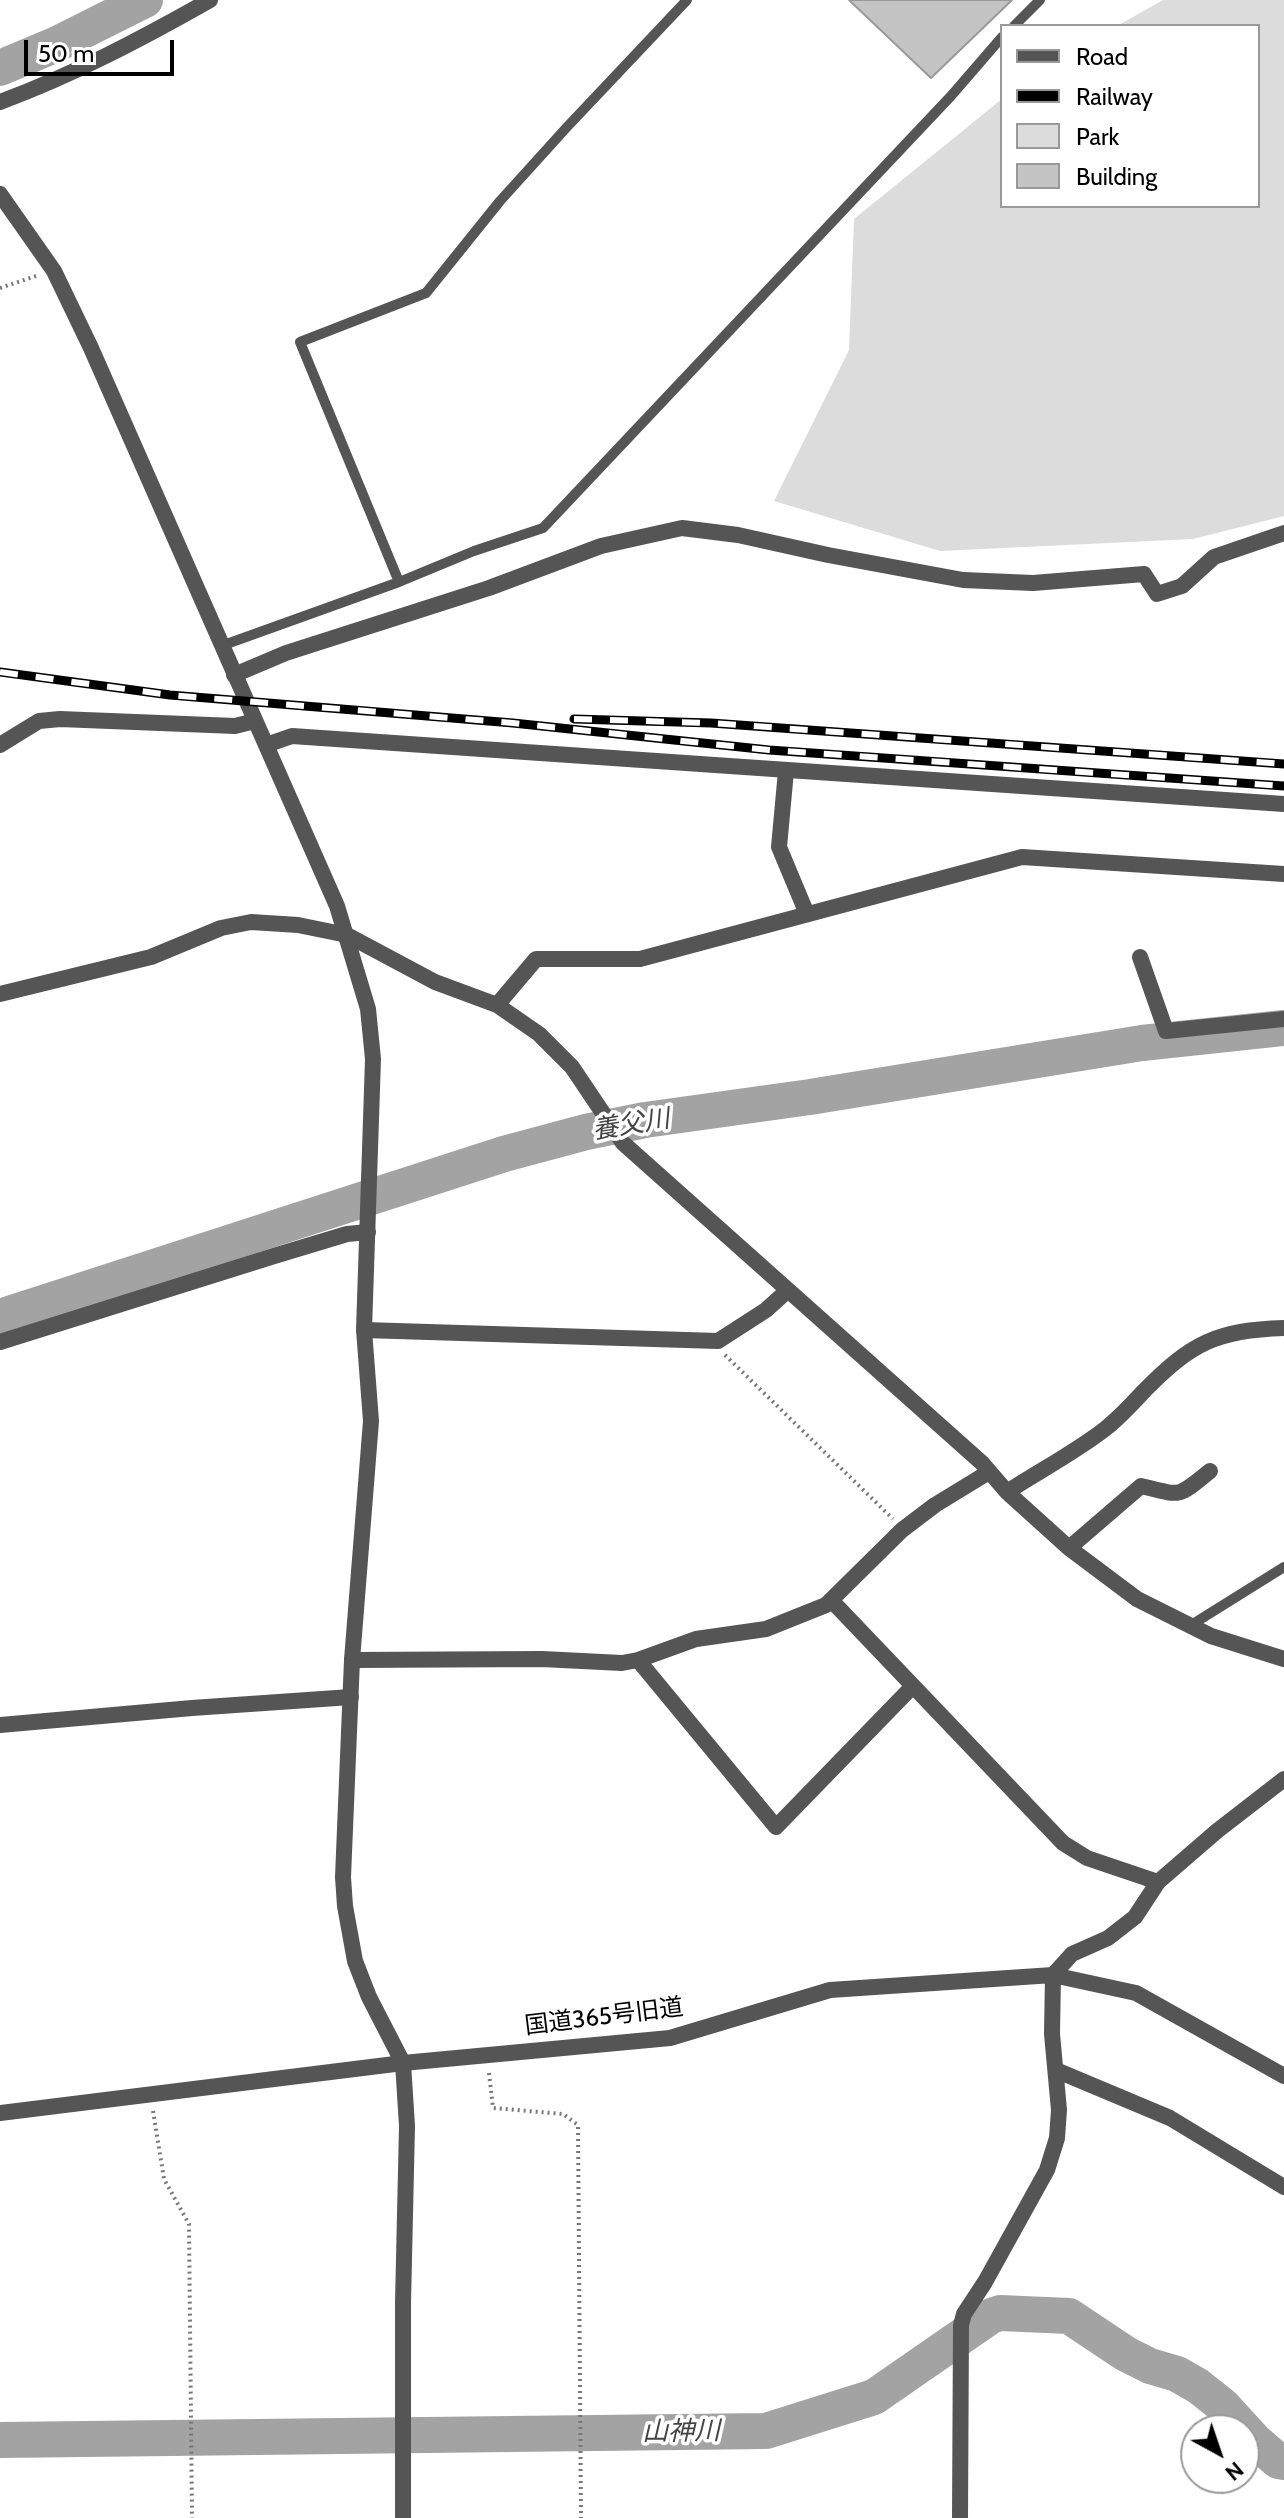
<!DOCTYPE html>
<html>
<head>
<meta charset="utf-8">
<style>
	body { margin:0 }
	#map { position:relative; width:1284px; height:2518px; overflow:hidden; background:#fff; font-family:Cabin,sans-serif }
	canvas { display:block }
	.legend { position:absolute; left:1000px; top:24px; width:260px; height:184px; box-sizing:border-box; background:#fff; border:2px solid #999; margin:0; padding:10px 14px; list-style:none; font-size:24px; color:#000 }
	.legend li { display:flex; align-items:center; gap:16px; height:40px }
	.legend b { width:40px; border:2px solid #999 }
	.north { position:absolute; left:1180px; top:2414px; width:80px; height:80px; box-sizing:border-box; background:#fff; border:2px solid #999; border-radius:50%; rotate:140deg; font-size:22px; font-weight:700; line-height:32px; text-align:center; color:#000 }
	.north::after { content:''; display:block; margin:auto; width:28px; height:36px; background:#000; clip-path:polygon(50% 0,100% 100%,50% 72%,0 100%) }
	.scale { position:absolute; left:24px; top:40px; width:150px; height:36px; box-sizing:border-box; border:4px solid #000; border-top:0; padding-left:10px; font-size:24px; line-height:28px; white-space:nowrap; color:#000; -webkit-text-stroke:6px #fff; paint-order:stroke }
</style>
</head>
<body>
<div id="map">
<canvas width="1284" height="2518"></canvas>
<ul class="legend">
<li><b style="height:10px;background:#555"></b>Road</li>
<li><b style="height:10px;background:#000"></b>Railway</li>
<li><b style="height:22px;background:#dcdcdc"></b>Park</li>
<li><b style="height:22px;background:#c4c4c4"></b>Building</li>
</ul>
<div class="north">N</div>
<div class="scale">50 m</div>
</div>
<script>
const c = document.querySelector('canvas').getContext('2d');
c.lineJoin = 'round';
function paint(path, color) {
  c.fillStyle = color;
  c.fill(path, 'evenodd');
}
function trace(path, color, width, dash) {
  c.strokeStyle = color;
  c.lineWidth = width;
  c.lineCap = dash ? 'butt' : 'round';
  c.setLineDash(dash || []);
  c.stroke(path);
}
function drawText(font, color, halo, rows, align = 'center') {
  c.font = font + ' Cabin,"Noto Sans JP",sans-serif';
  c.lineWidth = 7;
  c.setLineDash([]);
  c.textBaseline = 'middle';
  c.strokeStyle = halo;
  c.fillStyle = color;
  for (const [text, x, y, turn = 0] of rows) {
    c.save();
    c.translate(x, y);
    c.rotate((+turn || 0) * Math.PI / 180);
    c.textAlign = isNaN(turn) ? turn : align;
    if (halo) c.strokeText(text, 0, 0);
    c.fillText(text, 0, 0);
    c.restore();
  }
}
paint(new Path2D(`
	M 1163,0 L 1284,0 L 1284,516 L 1193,539 L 940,551 L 774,501 L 849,350 L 854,219 L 1002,99 L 1002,206 L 1258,206 L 1258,26 L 1117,26 Z`), '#dcdcdc');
trace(new Path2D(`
	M 0,68 L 57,44 L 145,0
	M 0,1317 L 504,1154 L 586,1132 L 645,1120 L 810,1097 L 1142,1043 L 1284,1028
	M 0,2440 L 766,2431 L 874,2397 L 991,2316 L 1000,2313 L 1069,2316 L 1126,2354 L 1150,2366 L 1177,2374 L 1198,2386 L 1222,2405 L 1254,2440 L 1278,2461 L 1284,2462`), '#a3a3a3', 36);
const building = new Path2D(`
	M 849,0 L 1012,0 L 931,78 Z`);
paint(building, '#c4c4c4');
trace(building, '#999', 2);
trace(new Path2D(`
	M 0,288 L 36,276
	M 725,1355 L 893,1519
	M 489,2073 L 493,2108 L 563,2114 L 578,2125 L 581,2518
	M 153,2111 L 164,2179 L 189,2224 L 192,2518`), '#777', 4, [2, 4]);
trace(new Path2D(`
	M 1014,26 L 1040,0
	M 399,582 L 300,342 L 426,293 L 500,201 L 567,127 L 687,0
	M 221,646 L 399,582 L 474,551 L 543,528 L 951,96 L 1002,37
	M 1188,1627 L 1284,1567`), '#555', 10);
trace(new Path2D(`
	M 0,102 C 73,75 143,38 210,0
	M 234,675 L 286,653 L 489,588 L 601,546 L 682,528 L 738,535 L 828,555 L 963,580 L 1033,583 L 1144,574 L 1157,594 L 1182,586 L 1214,557 L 1284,533
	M 0,745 L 39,721 L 60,719 L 235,726 L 255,721
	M 786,771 L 779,847 L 807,914
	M 1140,957 L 1166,1031 L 1284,1019
	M 0,994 L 151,957 L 221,928 L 251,922 L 298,925 L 347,935 L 435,982 L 497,1005 L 539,1034 L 572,1067 L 623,1143 L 982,1463 L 1007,1492 L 1069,1548 L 1137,1599 L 1211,1636 L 1284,1659
	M 497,1005 L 536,959 L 640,959 L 1022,857 L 1284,874
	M 364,1330 L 718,1341 L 766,1310 L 787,1291
	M 0,1342 L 274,1256 L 347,1234 L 368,1232
	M 1007,1492 C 1039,1471 1074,1453 1105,1429 C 1119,1418 1132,1404 1144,1391 C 1191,1343 1217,1330 1284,1328
	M 1069,1548 L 1141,1486 C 1182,1496 1177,1498 1210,1471
	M 831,1600 L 1063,1843 L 1087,1858 L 1158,1882
	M 352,1660 L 542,1659 L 622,1663 L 638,1660 L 696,1639 L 766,1629 L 826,1605 L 902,1530 L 935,1505 L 989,1472
	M 638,1660 L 776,1827 L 913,1686
	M 0,1725 L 192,1708 L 351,1697
	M 1058,2071 L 1170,2118 L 1284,2187
	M 0,2113 L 403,2063 L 670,2038 L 830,1990 L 1053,1975 L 1136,1993 L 1284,2076
	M 960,2518 L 961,2325 L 964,2314 L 985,2282 L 1047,2170 L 1057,2138 L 1059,2110 L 1052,2034 L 1053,1975 L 1072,1954 L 1108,1938 L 1135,1917 L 1158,1882 L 1217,1831 L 1284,1779`), '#555', 16);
trace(new Path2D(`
	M 0,194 L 54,271 L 91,348 L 337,906 L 368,1009 L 373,1059 L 364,1330 L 371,1421 L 352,1660 L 343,1877 L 345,1906 L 355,1961 L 369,1997 L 403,2063 L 407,2126 L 403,2303 L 403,2518
	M 266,745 L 292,736 L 1284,804`), '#555', 16);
const rail = new Path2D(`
	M 0,672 L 170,695 L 513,723 L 769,750 L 1284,786
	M 574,719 L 711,723 L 1284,764`);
trace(rail, '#000', 9);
trace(rail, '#fff', 6, [18]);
drawText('24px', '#000', '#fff', [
	["国道365号旧道",604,2017,-7]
]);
drawText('italic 26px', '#444', '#fff', [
	["養父川",631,1125,-9],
	["山神川",681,2432,-1]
]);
</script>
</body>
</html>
